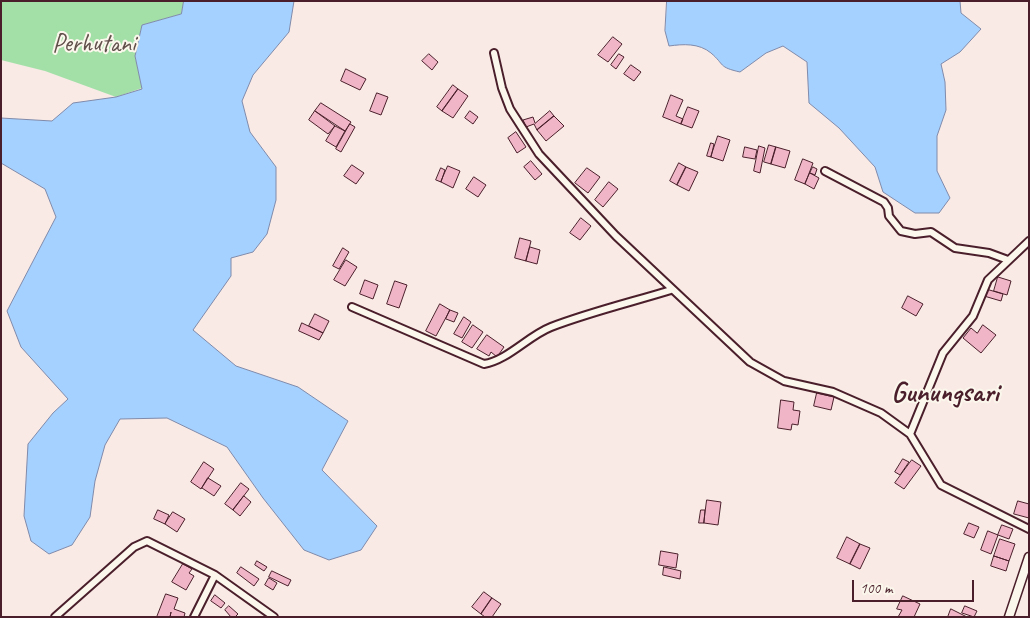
<!DOCTYPE html>
<html>
<head>
<meta charset="utf-8">
<style>
	body { margin:0 }
	#map { position:relative; width:1030px; height:618px; overflow:hidden; background:#f9eae5; font-family:Caveat,sans-serif }
	canvas { display:block }
	.frame { position:absolute; inset:0; border:2px solid #4a1f2b; pointer-events:none }
	.scale { position:absolute; left:852px; top:580px; width:122px; height:22px; box-sizing:border-box; border:2px solid #4a1f2b; border-top:0; padding-left:6px; font-size:15px; line-height:18px; white-space:nowrap; color:#4a1f2b; -webkit-text-stroke:4px #fbf7ec; paint-order:stroke }
</style>
</head>
<body>
<div id="map">
<canvas width="1030" height="618"></canvas>
<div class="frame"></div>
<div class="scale">100 m</div>
</div>
<script>
const c = document.querySelector('canvas').getContext('2d');
c.lineJoin = 'round';
function paint(path, color) {
  c.fillStyle = color;
  c.fill(path, 'evenodd');
}
function trace(path, color, width, dash) {
  c.strokeStyle = color;
  c.lineWidth = width;
  c.lineCap = dash ? 'butt' : 'round';
  c.setLineDash(dash || []);
  c.stroke(path);
}
function drawText(font, color, halo, rows, align = 'center') {
  c.font = font + ' Caveat,sans-serif';
  c.lineWidth = 4;
  c.setLineDash([]);
  c.textBaseline = 'middle';
  c.strokeStyle = halo;
  c.fillStyle = color;
  for (const [text, x, y, turn = 0] of rows) {
    c.save();
    c.translate(x, y);
    c.rotate((+turn || 0) * Math.PI / 180);
    c.textAlign = isNaN(turn) ? turn : align;
    if (halo) c.strokeText(text, 0, 0);
    c.fillText(text, 0, 0);
    c.restore();
  }
}
paint(new Path2D(`
	M 1,1 L 184,1 L 181,14 L 142,25 L 135,56 L 142,88 L 116,97 L 45,71 L 1,60 Z`), '#a2e0a8');
const water = new Path2D(`
	M 184,1 L 294,1 L 289,32 L 253,75 L 242,101 L 250,132 L 276,167 L 276,200 L 267,234 L 253,252 L 231,258 L 231,276 L 193,330 L 236,366 L 298,387 L 348,421 L 322,470 L 377,526 L 361,550 L 329,560 L 304,550 L 263,498 L 227,447 L 167,418 L 120,419 L 105,445 L 95,481 L 90,517 L 72,545 L 49,554 L 31,541 L 24,516 L 28,444 L 53,413 L 68,399 L 21,347 L 7,311 L 56,217 L 45,189 L 1,163 L 1,118 L 52,121 L 73,103 L 116,97 L 142,89 L 135,56 L 142,25 L 181,14 Z
	M 667,1 L 960,1 L 961,13 L 981,29 L 960,52 L 941,64 L 945,82 L 946,110 L 937,136 L 937,171 L 950,198 L 939,213 L 915,213 L 883,192 L 875,167 L 839,128 L 809,103 L 807,62 L 783,46 L 766,53 L 740,72 C 718,67 725,65 711,53 C 699,43 683,44 669,46 L 665,31 Z`);
paint(water, '#a4d1ff');
trace(water, '#808aaa', 1);
const building = new Path2D(`
	M 613,37 L 622,44 L 608,62 L 598,55 Z
	M 429,54 L 438,62 L 432,70 L 422,61 Z
	M 619,54 L 624,57 L 616,69 L 611,65 Z
	M 631,65 L 641,72 L 634,81 L 624,74 Z
	M 346,69 L 366,79 L 360,90 L 341,81 Z
	M 453,85 L 458,89 L 442,111 L 437,107 Z
	M 458,89 L 468,96 L 453,118 L 442,111 Z
	M 377,93 L 388,97 L 381,115 L 370,111 Z
	M 671,95 L 683,100 L 676,116 L 683,119 L 681,124 L 663,117 Z
	M 321,103 L 351,122 L 345,131 L 315,111 Z
	M 688,107 L 699,111 L 692,128 L 681,124 Z
	M 315,111 L 335,126 L 328,134 L 309,120 Z
	M 470,111 L 478,117 L 473,124 L 465,118 Z
	M 550,111 L 554,116 L 537,130 L 534,124 L 526,127 L 523,120 L 533,117 L 535,123 Z
	M 554,116 L 564,126 L 546,141 L 537,130 Z
	M 350,124 L 355,127 L 341,152 L 336,149 Z
	M 335,126 L 345,131 L 336,147 L 326,141 Z
	M 516,132 L 526,147 L 517,153 L 508,138 Z
	M 718,136 L 730,140 L 723,161 L 711,157 Z
	M 711,143 L 714,144 L 711,157 L 707,156 Z
	M 769,145 L 776,147 L 771,164 L 764,162 Z
	M 759,146 L 765,148 L 760,173 L 754,171 Z
	M 745,147 L 757,150 L 755,159 L 743,157 Z
	M 776,147 L 790,151 L 785,168 L 771,164 Z
	M 803,159 L 813,163 L 805,184 L 795,180 Z
	M 531,161 L 542,174 L 535,180 L 524,167 Z
	M 679,163 L 686,167 L 677,185 L 670,181 Z
	M 352,165 L 364,173 L 356,184 L 344,176 Z
	M 448,166 L 460,171 L 453,188 L 441,182 Z
	M 686,167 L 698,172 L 689,191 L 677,185 Z
	M 813,167 L 817,169 L 815,175 L 810,173 Z
	M 441,168 L 445,170 L 441,182 L 436,180 Z
	M 587,168 L 600,177 L 588,193 L 575,183 Z
	M 810,173 L 819,178 L 814,189 L 805,184 Z
	M 474,177 L 486,185 L 478,197 L 466,189 Z
	M 609,182 L 618,189 L 603,207 L 595,200 Z
	M 581,218 L 591,226 L 580,240 L 570,233 Z
	M 520,238 L 531,241 L 526,261 L 515,258 Z
	M 530,247 L 540,250 L 537,264 L 526,261 Z
	M 343,248 L 349,252 L 339,269 L 333,266 Z
	M 346,260 L 357,267 L 345,286 L 334,280 Z
	M 998,277 L 1011,281 L 1007,295 L 994,291 Z
	M 365,280 L 378,285 L 373,299 L 360,294 Z
	M 395,281 L 407,285 L 399,308 L 387,304 Z
	M 986,289 L 1003,294 L 1001,301 L 984,296 Z
	M 908,296 L 923,304 L 916,316 L 902,308 Z
	M 440,304 L 450,310 L 436,336 L 426,331 Z
	M 450,310 L 458,313 L 454,322 L 446,319 Z
	M 315,314 L 329,321 L 323,333 L 309,326 Z
	M 464,317 L 471,322 L 462,338 L 454,334 Z
	M 302,323 L 323,333 L 319,340 L 299,331 Z
	M 473,325 L 483,332 L 472,348 L 462,342 Z
	M 983,325 L 996,335 L 981,353 L 963,338 L 971,328 L 977,333 Z
	M 487,335 L 504,347 L 497,357 L 491,352 L 489,356 L 477,349 Z
	M 817,393 L 834,397 L 831,410 L 814,406 Z
	M 781,400 L 794,402 L 793,410 L 800,411 L 798,425 L 792,424 L 791,430 L 778,428 Z
	M 903,459 L 909,462 L 900,475 L 895,472 Z
	M 912,460 L 921,466 L 904,489 L 895,483 Z
	M 204,462 L 214,469 L 201,489 L 191,482 Z
	M 208,478 L 221,486 L 214,496 L 202,488 Z
	M 241,483 L 249,489 L 233,510 L 225,504 Z
	M 244,496 L 251,502 L 240,516 L 233,510 Z
	M 707,500 L 721,502 L 718,525 L 704,523 Z
	M 1018,501 L 1029,504 L 1029,518 L 1014,514 Z
	M 158,510 L 169,515 L 165,524 L 154,519 Z
	M 701,510 L 705,510 L 704,523 L 699,523 Z
	M 173,512 L 185,519 L 177,532 L 165,524 Z
	M 969,523 L 979,527 L 974,538 L 964,534 Z
	M 1002,525 L 1013,529 L 1009,539 L 998,535 Z
	M 988,531 L 998,535 L 991,554 L 981,550 Z
	M 847,537 L 860,544 L 850,564 L 837,558 Z
	M 1000,539 L 1015,544 L 1009,561 L 994,556 Z
	M 860,544 L 870,548 L 860,569 L 850,564 Z
	M 661,551 L 678,554 L 676,568 L 659,565 Z
	M 994,556 L 1009,561 L 1006,571 L 991,566 Z
	M 257,561 L 267,567 L 264,571 L 255,565 Z
	M 183,564 L 192,569 L 189,573 L 194,576 L 186,590 L 172,582 Z
	M 241,567 L 259,579 L 254,586 L 237,573 Z
	M 664,567 L 681,571 L 680,579 L 663,575 Z
	M 272,571 L 291,580 L 288,586 L 269,577 Z
	M 269,578 L 277,583 L 273,590 L 265,585 Z
	M 484,592 L 492,598 L 481,614 L 472,607 Z
	M 166,594 L 178,598 L 174,609 L 185,613 L 184,617 L 170,617 L 171,612 L 170,617 L 157,617 Z
	M 215,595 L 225,603 L 221,608 L 211,601 Z
	M 903,596 L 920,604 L 914,617 L 898,617 L 902,610 L 897,609 Z
	M 492,598 L 501,604 L 492,617 L 485,617 L 481,614 Z
	M 229,606 L 238,614 L 235,617 L 231,617 L 225,610 Z
	M 965,606 L 977,611 L 974,617 L 962,613 Z
	M 951,609 L 967,617 L 948,617 Z`);
paint(building, '#f0b6c7');
trace(building, '#4a1f2b', 1);
const minor = new Path2D(`
	M 494,53 L 502,88 L 510,109 L 539,154 L 616,236 L 750,362 L 784,381 L 833,392 L 881,413 L 910,434 L 941,485 L 1029,529
	M 825,171 L 884,202 L 888,208 L 889,216 L 901,231 L 915,234 L 931,232 L 955,248 L 989,253 L 1008,260
	M 352,307 L 484,364 C 508,360 528,336 551,327 C 590,312 632,302 671,290
	M 910,434 L 943,353 L 973,316 L 988,280 L 1029,241
	M 55,617 L 134,547 L 147,541 L 215,575 L 274,617
	M 194,617 L 215,575`);
const tertiary = new Path2D(`
	M 1009,617 L 1029,557`);
trace(minor, '#4a1f2b', 10);
trace(tertiary, '#4a1f2b', 11);
trace(minor, '#fbf7ec', 6);
trace(tertiary, '#fbf7ec', 8);
drawText('25px', '#604f4a', '#fbf7ec', [
	["Perhutani",94,44]
]);
drawText('bold 28px', '#4a1f2b', '#fbf7ec', [
	["Gunungsari",945,394]
]);
</script>
</body>
</html>
